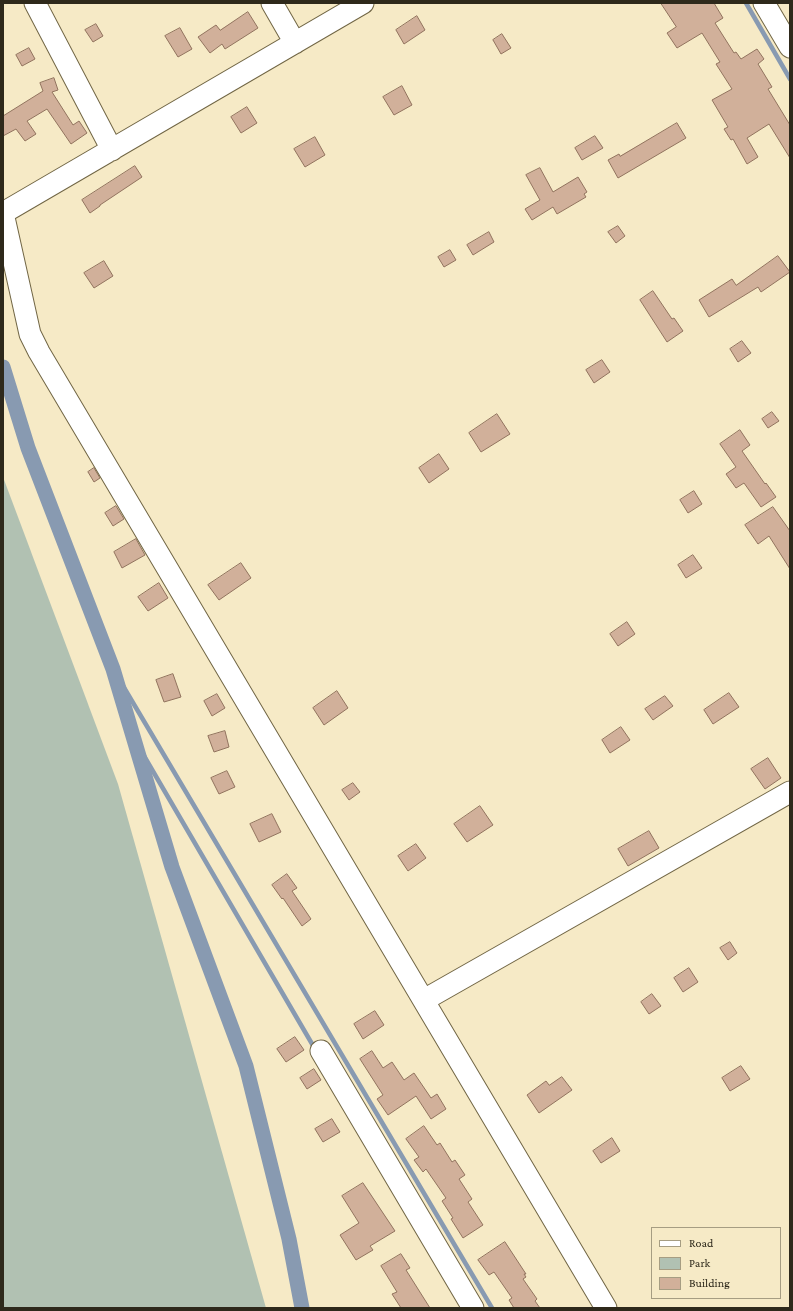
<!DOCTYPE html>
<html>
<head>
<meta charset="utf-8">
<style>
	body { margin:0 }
	#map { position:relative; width:793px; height:1311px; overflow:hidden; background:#f6eac6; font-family:"Crimson Pro",serif }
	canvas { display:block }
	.frame { position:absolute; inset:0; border:4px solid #2e291b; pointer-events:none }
	.legend { position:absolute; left:651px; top:1227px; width:130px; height:72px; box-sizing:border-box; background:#f6eac6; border:1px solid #a69d82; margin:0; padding:5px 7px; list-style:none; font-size:12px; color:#2e291b }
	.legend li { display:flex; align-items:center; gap:8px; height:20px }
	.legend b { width:20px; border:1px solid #a69d82 }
</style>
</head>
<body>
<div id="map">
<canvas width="793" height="1311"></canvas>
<div class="frame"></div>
<ul class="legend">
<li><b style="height:5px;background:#fff"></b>Road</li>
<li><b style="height:11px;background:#b1c1b2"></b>Park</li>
<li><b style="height:11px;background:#d1b09a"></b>Building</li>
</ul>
</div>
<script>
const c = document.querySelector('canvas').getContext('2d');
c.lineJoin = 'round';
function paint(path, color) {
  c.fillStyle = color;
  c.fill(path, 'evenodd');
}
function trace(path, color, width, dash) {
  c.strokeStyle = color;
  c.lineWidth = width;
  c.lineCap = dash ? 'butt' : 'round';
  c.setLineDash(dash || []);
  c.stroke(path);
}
paint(new Path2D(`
	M 3,477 L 118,784 L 266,1308 L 3,1308 Z`), '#b1c1b2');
trace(new Path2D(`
	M 746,3 L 790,79
	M 113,669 L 492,1308
	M 133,737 L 315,1049`), '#889ab1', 4.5);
trace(new Path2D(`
	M 3,367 L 28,448 L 113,669 L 172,867 L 246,1066 L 289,1239 L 302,1308`), '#889ab1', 15);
const building = new Path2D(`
	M 661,3 L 714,3 L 723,18 L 715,23 L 734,53 L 736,52 L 741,59 L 757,49 L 764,59 L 758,64 L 772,87 L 768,89 L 790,125 L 790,158 L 769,124 L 747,138 L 758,157 L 747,164 L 733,139 L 731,140 L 724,129 L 728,127 L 712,100 L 732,89 L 716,64 L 720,62 L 702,33 L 677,48 L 667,33 L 676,27 Z
	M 248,12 L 258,28 L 225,49 L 222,44 L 210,53 L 198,37 L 216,25 L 220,30 Z
	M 417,16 L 425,30 L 404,44 L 396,30 Z
	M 96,24 L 103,36 L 93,42 L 85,30 Z
	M 180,28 L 192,49 L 178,57 L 165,36 Z
	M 502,34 L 511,48 L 501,54 L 493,40 Z
	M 29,48 L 35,59 L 22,66 L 16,55 Z
	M 54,78 L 58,90 L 52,92 L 73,125 L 79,121 L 87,133 L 71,144 L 47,109 L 27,121 L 36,134 L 25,141 L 16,129 L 3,136 L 3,116 L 43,91 L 40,83 Z
	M 402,86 L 412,105 L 394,115 L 383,97 Z
	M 247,107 L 257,123 L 241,133 L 231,117 Z
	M 677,123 L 686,138 L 618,178 L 608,160 L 619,154 L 620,156 Z
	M 595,136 L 603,148 L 582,160 L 575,148 Z
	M 315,137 L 325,155 L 305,167 L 294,149 Z
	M 135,166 L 142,177 L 100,205 L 100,206 L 90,213 L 82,200 Z
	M 540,168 L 553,192 L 578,177 L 587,192 L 584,194 L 586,197 L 557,214 L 553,207 L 532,220 L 525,209 L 540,200 L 526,175 Z
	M 618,226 L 625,236 L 616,243 L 608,232 Z
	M 489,232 L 494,242 L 473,255 L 467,245 Z
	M 450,250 L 456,260 L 444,267 L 438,257 Z
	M 778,256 L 790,272 L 761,292 L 758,287 L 709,317 L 699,300 L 732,279 L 736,285 Z
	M 104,261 L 113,276 L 94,288 L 84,273 Z
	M 653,291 L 672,319 L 674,318 L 683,331 L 667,342 L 640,300 Z
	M 742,341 L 751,353 L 738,362 L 730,349 Z
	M 602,360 L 610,372 L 594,383 L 586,370 Z
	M 772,412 L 779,421 L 768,428 L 762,419 Z
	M 497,414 L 510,434 L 481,452 L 469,433 Z
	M 740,430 L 750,445 L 742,451 L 765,484 L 766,483 L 776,497 L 761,507 L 744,483 L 736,488 L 726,474 L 736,467 L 720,444 Z
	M 439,454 L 449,469 L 429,483 L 419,468 Z
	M 94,468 L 100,478 L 94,482 L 88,472 Z
	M 694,491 L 702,504 L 688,513 L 680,500 Z
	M 116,506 L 124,519 L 113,526 L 105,513 Z
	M 773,507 L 790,531 L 790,569 L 769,536 L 758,544 L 745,525 Z
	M 136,539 L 145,555 L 122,568 L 114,552 Z
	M 693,555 L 702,568 L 686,578 L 678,565 Z
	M 241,563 L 251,578 L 219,600 L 208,585 Z
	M 159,583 L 168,598 L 148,611 L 138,597 Z
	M 627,622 L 635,634 L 618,646 L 610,634 Z
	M 173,674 L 181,697 L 164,702 L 156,680 Z
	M 337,691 L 348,708 L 324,725 L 313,708 Z
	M 729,693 L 739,707 L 713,724 L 704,710 Z
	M 217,694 L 225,708 L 212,716 L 204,701 Z
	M 665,696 L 673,706 L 653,720 L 645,709 Z
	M 621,727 L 630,740 L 610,753 L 602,740 Z
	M 225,731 L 229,747 L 214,752 L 208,736 Z
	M 768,758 L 781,778 L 765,789 L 751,769 Z
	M 227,771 L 235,787 L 219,794 L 211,778 Z
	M 353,783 L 360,792 L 349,800 L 342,790 Z
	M 480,806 L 493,825 L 467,842 L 454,824 Z
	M 272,814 L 281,832 L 259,842 L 250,824 Z
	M 649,831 L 659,848 L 628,866 L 618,849 Z
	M 416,844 L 426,858 L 408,871 L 398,856 Z
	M 287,874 L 297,888 L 292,891 L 311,919 L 302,926 L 283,898 L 282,899 L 272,885 Z
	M 730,942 L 737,953 L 728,960 L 720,948 Z
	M 689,968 L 698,982 L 683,992 L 674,978 Z
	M 652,994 L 661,1006 L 649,1014 L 641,1002 Z
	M 375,1011 L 384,1025 L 363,1039 L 354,1024 Z
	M 295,1037 L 304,1050 L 286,1062 L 277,1049 Z
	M 372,1051 L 383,1068 L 392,1062 L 404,1080 L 414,1073 L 431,1098 L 437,1094 L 446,1109 L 431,1119 L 416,1096 L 388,1115 L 377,1099 L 383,1095 L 360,1059 Z
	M 741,1066 L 750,1079 L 730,1091 L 722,1078 Z
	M 314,1069 L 321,1080 L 307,1089 L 300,1078 Z
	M 562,1077 L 572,1090 L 539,1113 L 527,1095 L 546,1081 L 549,1085 Z
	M 332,1119 L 340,1132 L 323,1142 L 315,1129 Z
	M 424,1126 L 437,1145 L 440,1143 L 452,1162 L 455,1160 L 465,1175 L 459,1179 L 472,1199 L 468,1202 L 483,1225 L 463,1238 L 451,1219 L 453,1218 L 442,1201 L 446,1198 L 426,1169 L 423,1172 L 414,1160 L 419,1157 L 406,1139 Z
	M 612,1138 L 620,1151 L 601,1163 L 593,1151 Z
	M 363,1183 L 395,1231 L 370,1246 L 373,1250 L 356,1260 L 340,1235 L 359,1223 L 342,1196 Z
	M 505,1242 L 526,1274 L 524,1274 L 526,1277 L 523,1279 L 537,1299 L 535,1301 L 540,1308 L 514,1308 L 509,1300 L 512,1298 L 494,1272 L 489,1275 L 478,1260 Z
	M 401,1254 L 410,1268 L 406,1270 L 430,1308 L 401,1308 L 392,1294 L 397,1292 L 381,1266 Z`);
paint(building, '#d1b09a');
trace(building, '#91735e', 1);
const minor = new Path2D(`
	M 35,3 L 112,150
	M 272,3 L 295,43
	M 363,3 L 3,213 L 30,334 L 39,352 L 606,1308
	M 764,3 L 790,47
	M 424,1000 L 790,792
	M 321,1051 L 473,1308`);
trace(minor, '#716645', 23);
trace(minor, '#fff', 21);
</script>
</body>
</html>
